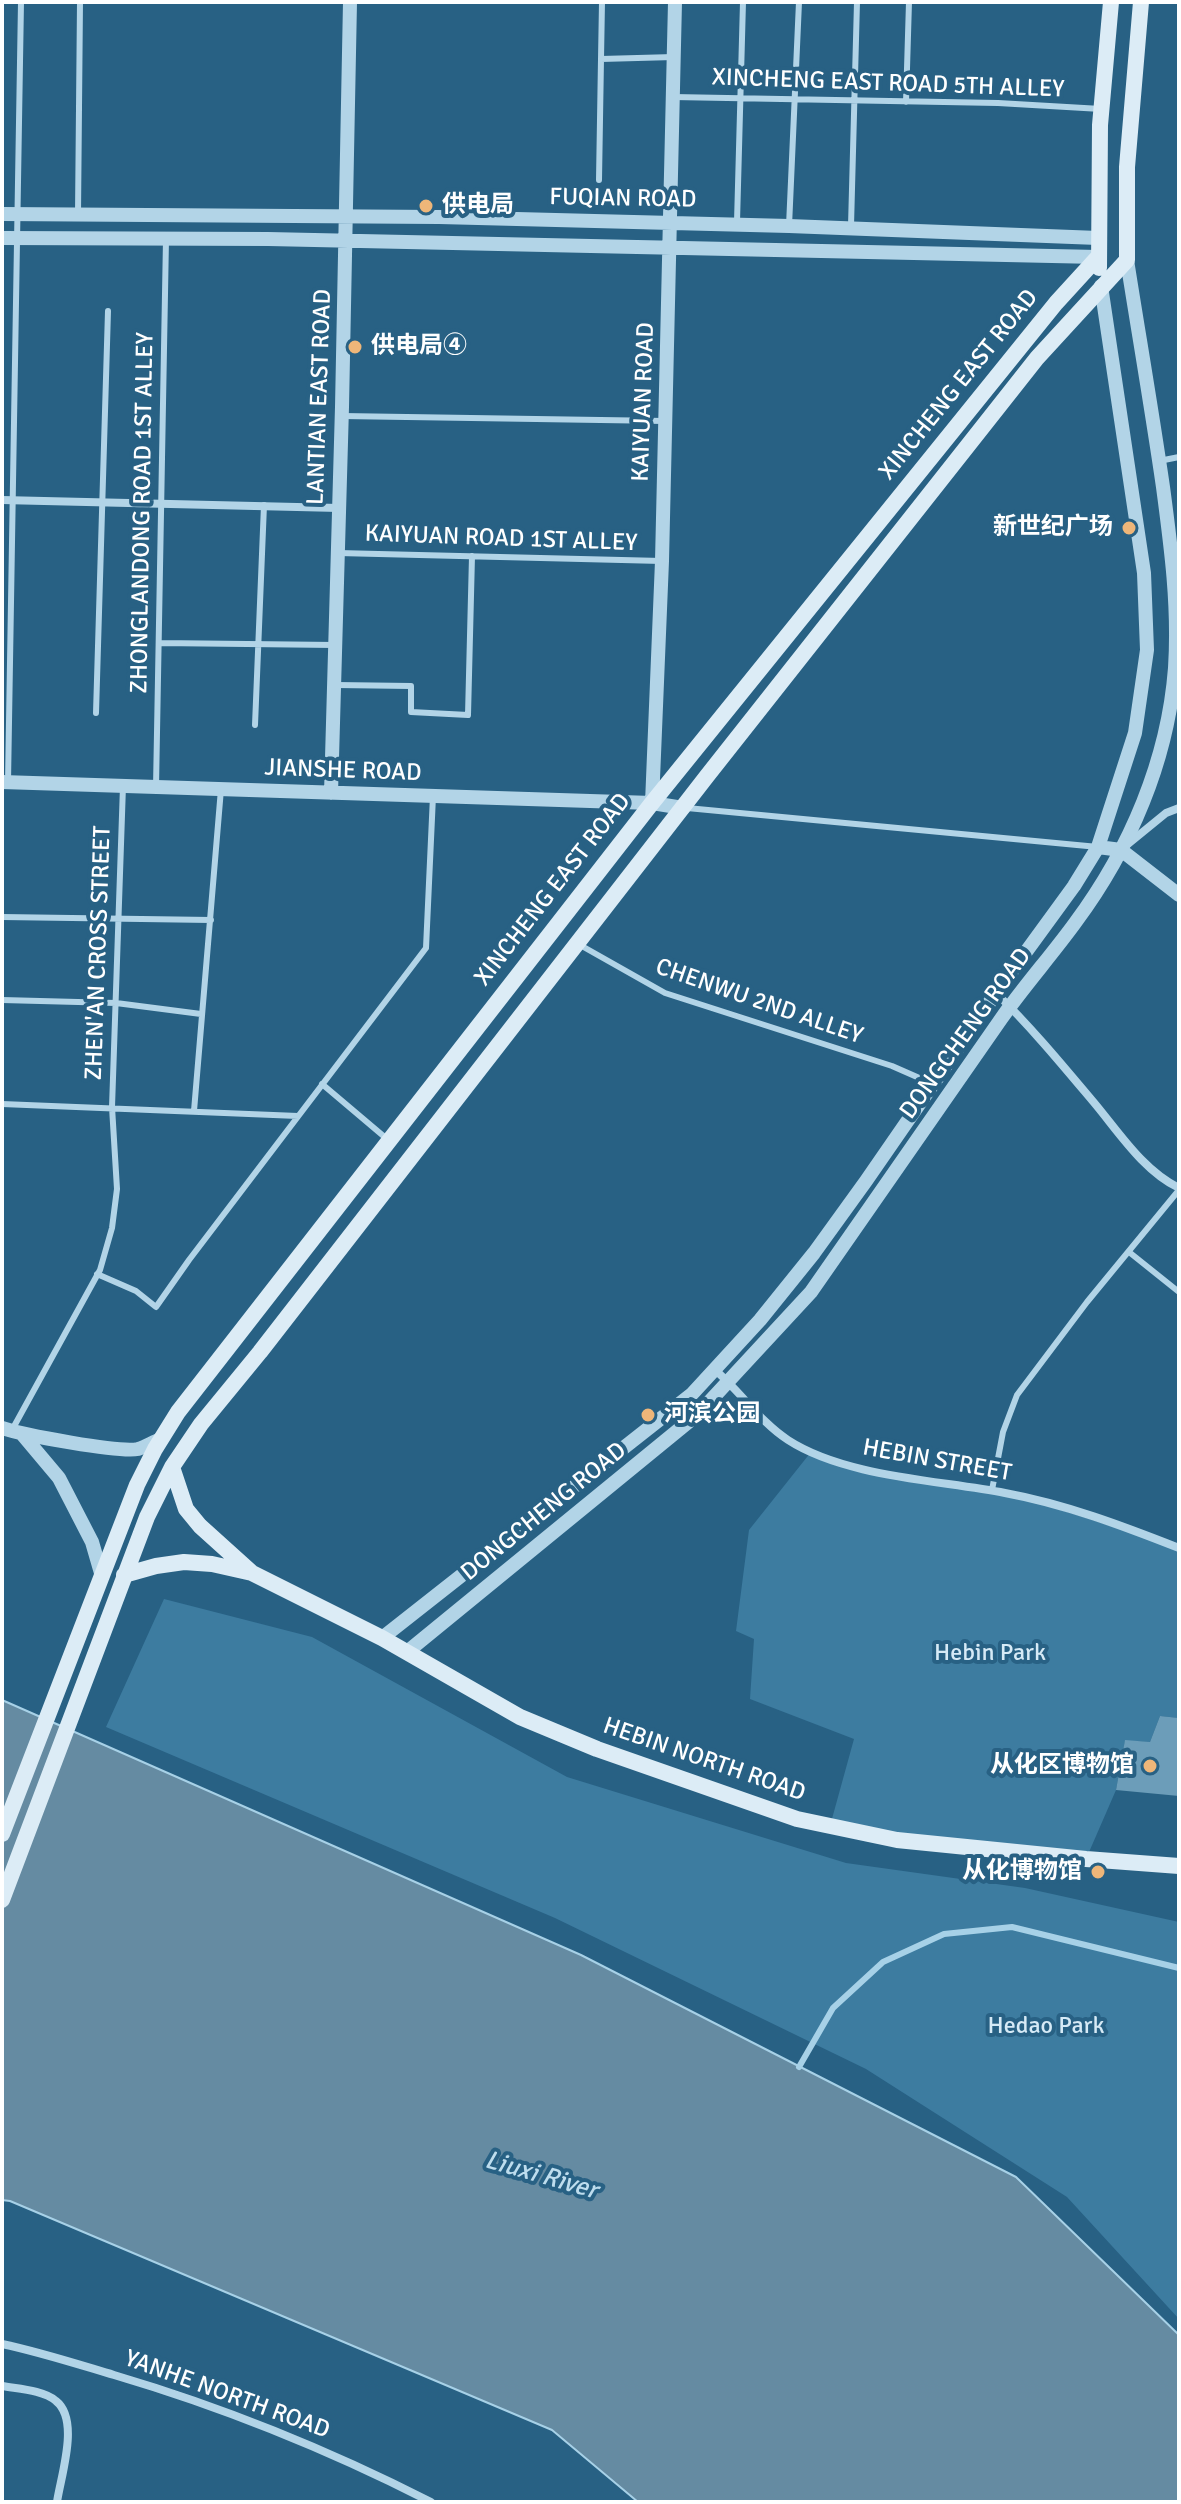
<!DOCTYPE html>
<html>
<head>
<meta charset="utf-8">
<style>
	body { margin:0 }
	#map { position:relative; width:1181px; height:2504px; overflow:hidden; background:#286184; font-family:Signika,sans-serif }
	canvas { display:block }
	.frame { position:absolute; inset:0; border:4px solid #fff; pointer-events:none }
</style>
</head>
<body>
<div id="map">
<canvas width="1181" height="2504"></canvas>
<div class="frame"></div>
</div>
<script>
const c = document.querySelector('canvas').getContext('2d');
c.lineJoin = 'round';
function paint(path, color) {
  c.fillStyle = color;
  c.fill(path, 'evenodd');
}
function trace(path, color, width, dash) {
  c.strokeStyle = color;
  c.lineWidth = width;
  c.lineCap = dash ? 'butt' : 'round';
  c.setLineDash(dash || []);
  c.stroke(path);
}
function drawText(font, color, halo, rows, align = 'center') {
  c.font = font + ' Signika,"Noto Sans SC",sans-serif';
  c.lineWidth = 8;
  c.setLineDash([]);
  c.textBaseline = 'middle';
  c.strokeStyle = halo;
  c.fillStyle = color;
  for (const [text, x, y, turn = 0] of rows) {
    c.save();
    c.translate(x, y);
    c.rotate((+turn || 0) * Math.PI / 180);
    c.textAlign = isNaN(turn) ? turn : align;
    if (halo) c.strokeText(text, 0, 0);
    c.fillText(text, 0, 0);
    c.restore();
  }
}
paint(new Path2D(`
	M 811,1452 L 828,1461 L 1008,1493 L 1179,1548 L 1179,1718 L 1160,1716 L 1150,1742 L 1125,1741 L 1116,1790 L 1086,1859 L 830,1826 L 854,1739 L 750,1699 L 754,1639 L 736,1631 L 749,1530 Z
	M 164,1599 L 312,1637 L 567,1777 L 846,1863 L 1025,1888 L 1179,1922 L 1179,2319 L 1067,2197 L 866,2069 L 555,1918 L 106,1727 Z`), '#3d7ca0');
const water = new Path2D(`
	M 2,1700 L 581,1955 L 1016,2177 L 1179,2335 L 1179,2502 L 638,2502 L 552,2430 L 10,2201 L 2,2200 Z`);
paint(water, '#658ba2');
trace(water, '#a7d1e7', 2);
trace(new Path2D(`
	M 799,2067 L 833,2008 L 883,1962 L 944,1934 L 1012,1927 L 1179,1968`), '#a7d1e7', 6);
paint(new Path2D(`
	M 1160,1716 L 1179,1718 L 1179,1796 L 1116,1790 L 1125,1740 L 1150,1742 Z`), '#6c9db9');
trace(new Path2D(`
	M 601,59 L 602,2
	M 673,97 L 998,103 L 1101,109
	M 906,102 L 909,2
	M 599,180 L 601,59 L 674,57
	M 78,214 L 80,2
	M 737,222 L 743,2
	M 789,226 L 799,2
	M 851,226 L 857,2
	M 342,416 L 665,421
	M 1159,461 L 1179,457
	M 338,553 L 662,561
	M 159,643 L 335,645
	M 336,685 L 411,686 L 411,712 L 468,715 L 472,556
	M 96,713 L 108,311
	M 255,725 L 264,505
	M 8,782 L 21,2
	M 156,787 L 166,239
	M 687,808 L 1098,847
	M 2,917 L 211,920
	M 580,945 L 665,993 L 892,1066 L 933,1084
	M 2,1000 L 116,1003 L 201,1014
	M 322,1084 L 387,1139
	M 2,1104 L 298,1116
	M 194,1111 L 221,789
	M 1129,1252 L 1179,1292
	M 97,1274 L 136,1291 L 156,1307 L 189,1260 L 426,948 L 433,796
	M 12,1430 L 100,1270 L 112,1228 L 117,1189 L 112,1107 L 123,786
	M 992,1490 L 1003,1432 L 1017,1395 L 1087,1302 L 1179,1190`), '#b2d4e7', 6);
trace(new Path2D(`
	M 2,500 L 339,508
	M 1128,844 L 1166,813 L 1179,808
	M 996,993 C 1032,1028 1064,1067 1096,1105 C 1120,1134 1144,1171 1179,1188
	M 714,1369 C 740,1391 760,1422 788,1440 C 845,1477 939,1480 1005,1493 C 1065,1504 1123,1526 1179,1548
	M 2,2344 C 40,2352 77,2364 114,2375 C 226,2408 327,2449 431,2502
	M 2,2386 C 18,2389 43,2390 56,2401 C 80,2420 61,2475 57,2502`), '#b2d4e7', 8);
trace(new Path2D(`
	M 2,214 L 439,217 L 789,226 L 1098,238
	M 2,238 L 268,239 L 1098,257
	M 2,782 L 652,803 L 683,808
	M 331,793 L 342,407 L 350,2
	M 652,803 L 662,561 L 675,2
	M 1098,847 L 1121,850 L 1179,895
	M 2,1428 C 23,1435 120,1453 138,1449 C 145,1447 153,1442 161,1439
	M 22,1434 L 59,1478 L 92,1542 L 101,1573
	M 382,1638 L 692,1394 L 760,1320 L 814,1253 L 866,1181 L 996,993 L 1074,886 L 1098,847 L 1135,733 L 1147,650 L 1144,573 L 1101,286
	M 407,1652 L 698,1414 L 811,1292 C 874,1201 938,1110 1001,1019 C 1024,986 1051,956 1075,923 C 1130,849 1168,760 1175,668 C 1179,607 1171,547 1163,487 C 1152,411 1139,336 1127,260`), '#b2d4e7', 14);
trace(new Path2D(`
	M 1127,260 L 1127,167 L 1141,2
	M 1099,268 L 1100,125 L 1111,2
	M 172,1467 L 186,1509 L 200,1526 L 251,1572
	M 124,1575 L 156,1566 L 184,1562 L 212,1564 L 252,1573 L 382,1638 L 520,1717 L 597,1749 L 797,1819 L 897,1840 L 1086,1859 L 1179,1866
	M 2,1834 L 137,1485 L 155,1449 L 178,1412 L 652,803 L 1056,303 L 1098,257
	M 2,1900 L 147,1517 L 172,1467 L 201,1424 L 260,1352 L 707,776 L 1037,358 L 1127,260`), '#dcecf6', 16);
for (const [x, y, r, color] of [
	[426,206,8,"#eeb679"],
	[355,347,8,"#eeb679"],
	[1129,528,8,"#eeb679"],
	[648,1415,8,"#eeb679"],
	[1150,1766,8,"#eeb679"],
	[1098,1872,8,"#eeb679"]
]) {
  const dot = new Path2D();
  dot.arc(x, y, r, 0, 2 * Math.PI);
  c.fillStyle = color;
  c.fill(dot);
  trace(dot, '#286184', 3);
}
drawText('24px', '#fff', '#286184', [
	["XINCHENG EAST ROAD 5TH ALLEY",888,84,2],
	["FUQIAN ROAD",623,199,1],
	["XINCHENG EAST ROAD",959,385,-51],
	["LANTIAN EAST ROAD",320,397,-88],
	["KAIYUAN ROAD",644,402,-88],
	["ZHONGLANDONG ROAD 1ST ALLEY",143,513,-89],
	["KAIYUAN ROAD 1ST ALLEY",501,539,2],
	["JIANSHE ROAD",343,771,2],
	["XINCHENG EAST ROAD",553,890,-52],
	["ZHEN'AN CROSS STREET",99,953,-88],
	["CHENWU 2ND ALLEY",759,1002,19],
	["DONGCHENG ROAD",966,1034,-54],
	["HEBIN STREET",937,1461,10],
	["DONGCHENG ROAD",544,1512,-39],
	["HEBIN NORTH ROAD",704,1760,19],
	["YANHE NORTH ROAD",227,2395,20]
]);
drawText('bold 24px', '#fff', '#286184', [
	["供电局",442,206],
	["供电局④",371,347],
	["新世纪广场",1113,528,"right"],
	["河滨公园",664,1415],
	["从化区博物馆",1134,1766,"right"],
	["从化博物馆",1082,1872,"right"]
], 'left');
drawText('24px', '#d6eaf6', '#286184', [
	["Hebin Park",990,1654],
	["Hedao Park",1046,2027]
]);
drawText('italic 26px', '#beddee', '#286184', [
	["Liuxi River",541,2176,16]
]);
</script>
</body>
</html>
